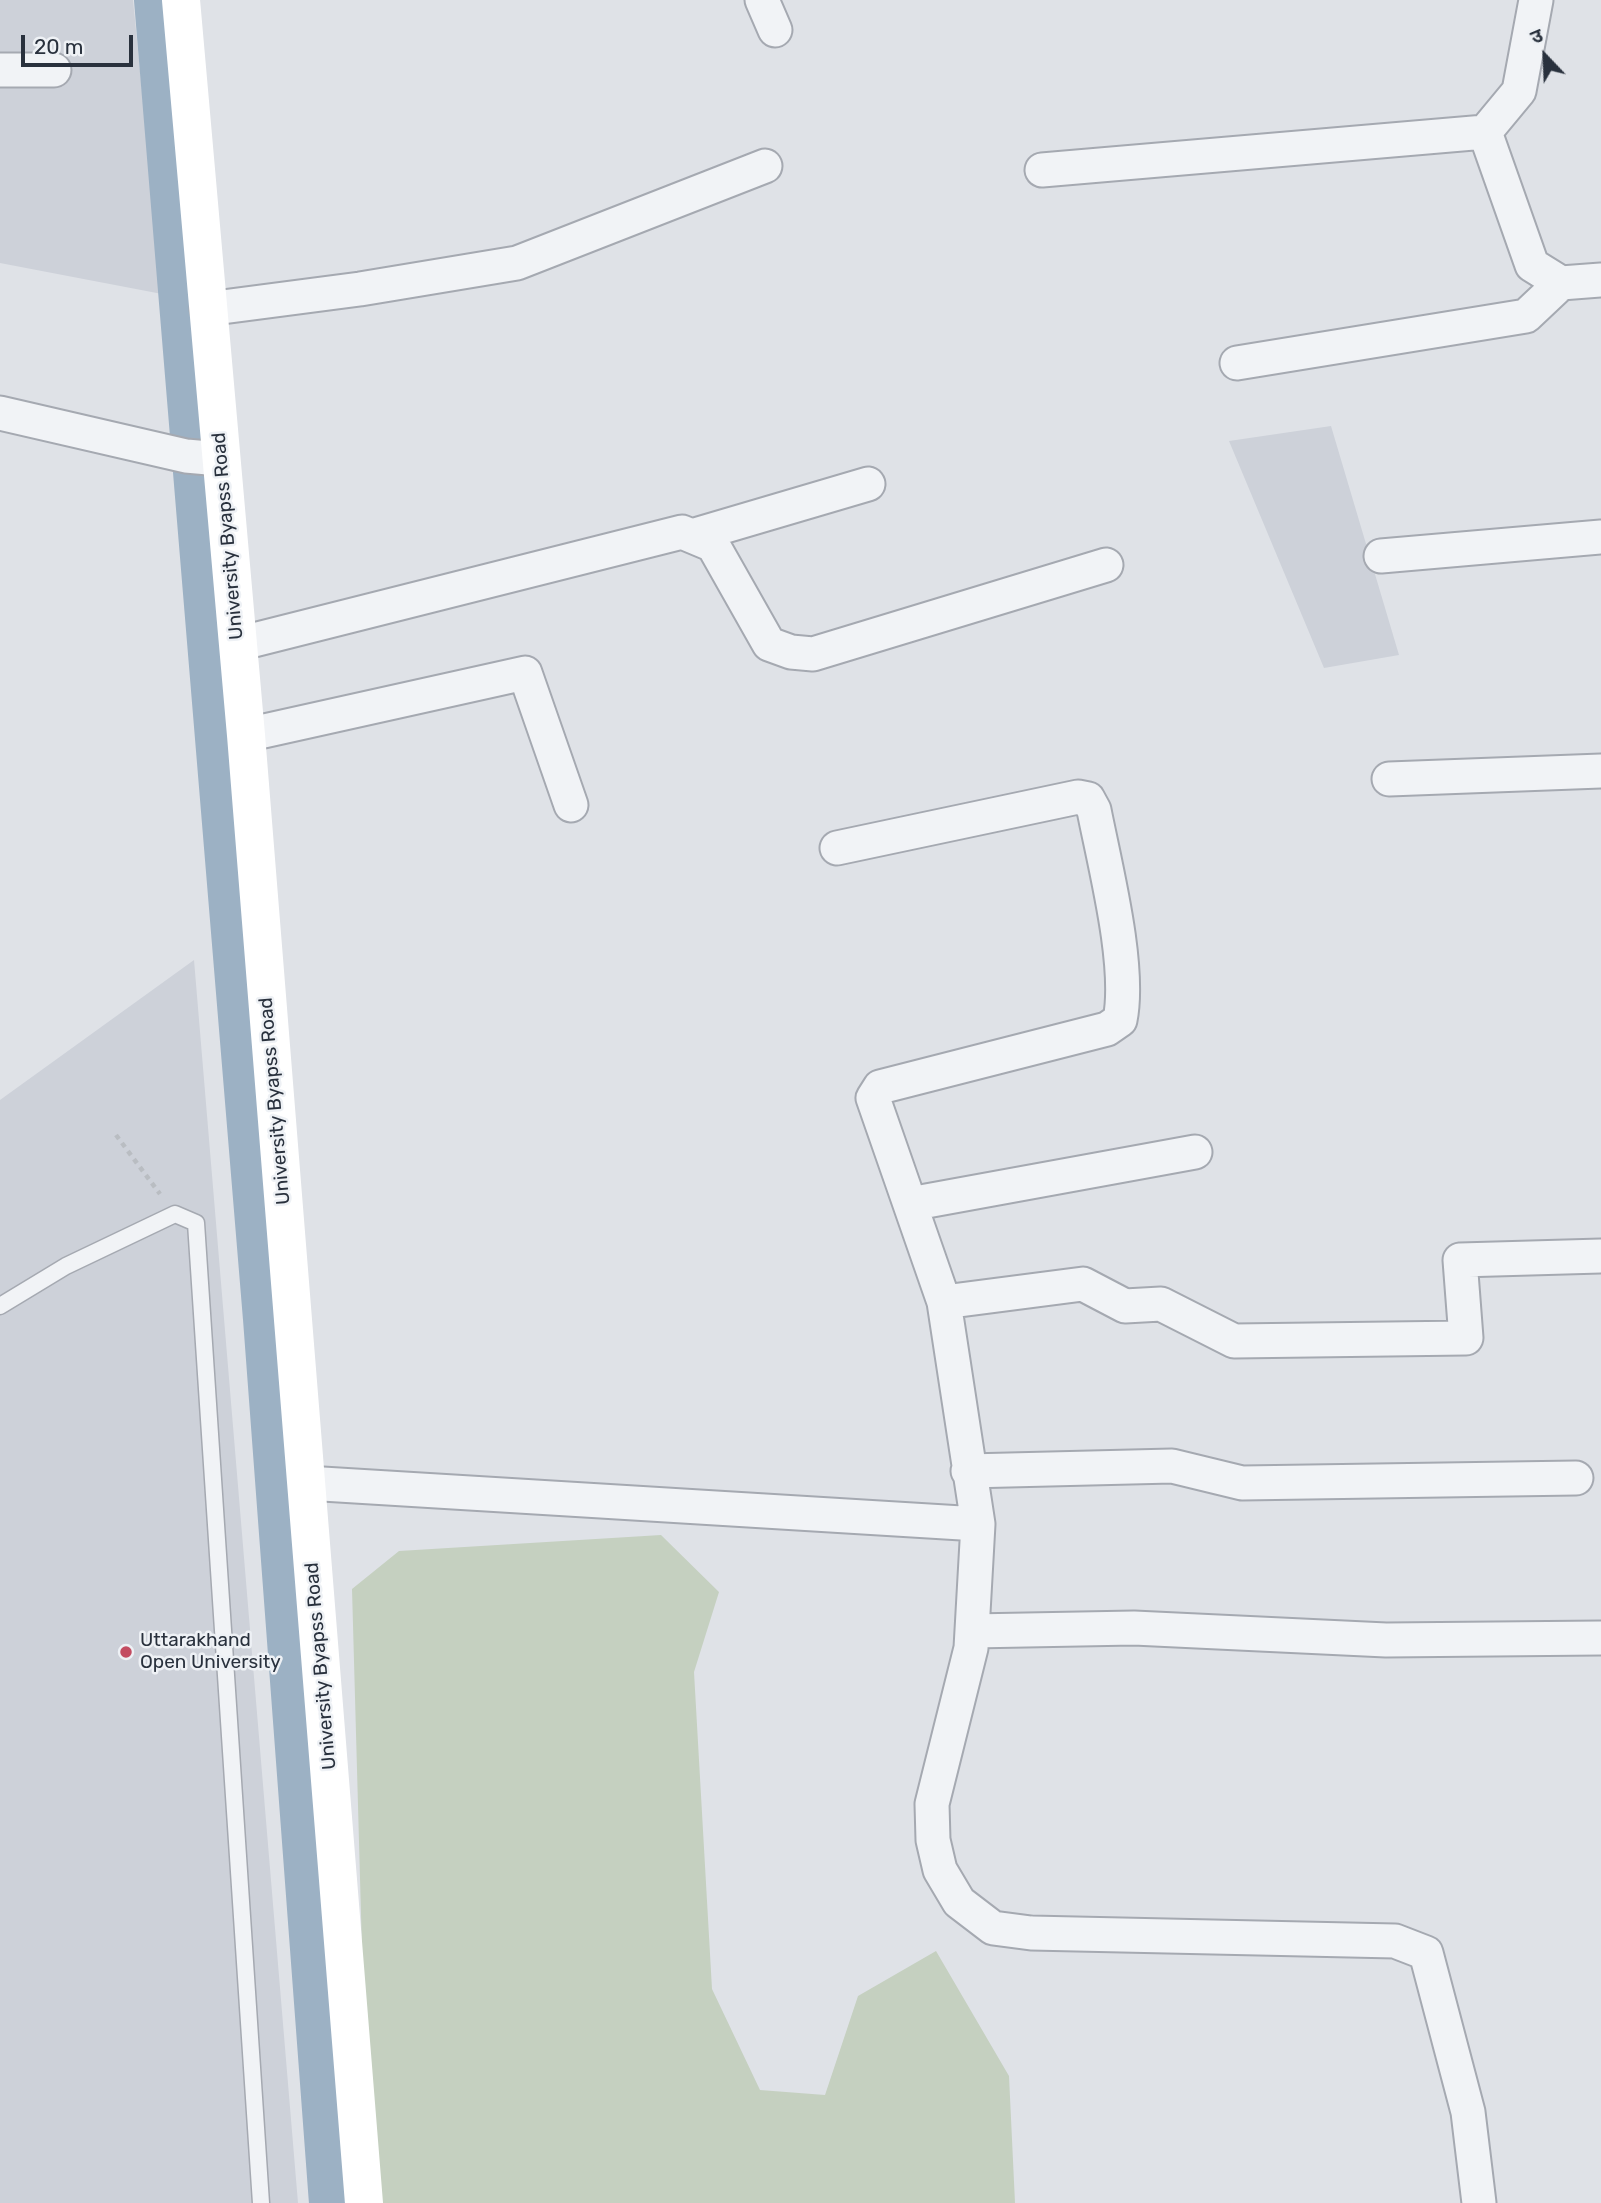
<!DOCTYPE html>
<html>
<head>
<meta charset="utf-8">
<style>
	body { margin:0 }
	#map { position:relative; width:1601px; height:2203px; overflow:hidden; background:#dfe2e7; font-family:Rubik,"Noto Sans Devanagari",sans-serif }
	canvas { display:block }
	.north { position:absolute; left:1510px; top:21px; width:70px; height:70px; -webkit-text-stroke:5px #eef1f5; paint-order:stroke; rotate:337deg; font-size:19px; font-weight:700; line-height:28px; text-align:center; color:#29313d }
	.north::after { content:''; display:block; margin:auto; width:24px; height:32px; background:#29313d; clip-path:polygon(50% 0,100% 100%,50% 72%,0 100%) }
	.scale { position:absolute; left:21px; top:35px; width:112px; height:32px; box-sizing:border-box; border:4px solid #29313d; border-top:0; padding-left:9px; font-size:21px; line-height:24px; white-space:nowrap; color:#29313d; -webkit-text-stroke:5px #eef1f5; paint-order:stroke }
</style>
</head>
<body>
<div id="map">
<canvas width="1601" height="2203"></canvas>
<div class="north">उ</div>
<div class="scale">20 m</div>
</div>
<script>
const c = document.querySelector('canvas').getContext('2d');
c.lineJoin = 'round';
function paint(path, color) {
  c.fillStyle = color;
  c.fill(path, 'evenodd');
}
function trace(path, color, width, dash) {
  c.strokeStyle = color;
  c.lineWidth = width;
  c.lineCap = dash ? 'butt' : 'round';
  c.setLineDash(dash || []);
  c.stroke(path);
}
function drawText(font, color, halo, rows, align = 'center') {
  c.font = font + ' Rubik,sans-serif';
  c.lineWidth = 5;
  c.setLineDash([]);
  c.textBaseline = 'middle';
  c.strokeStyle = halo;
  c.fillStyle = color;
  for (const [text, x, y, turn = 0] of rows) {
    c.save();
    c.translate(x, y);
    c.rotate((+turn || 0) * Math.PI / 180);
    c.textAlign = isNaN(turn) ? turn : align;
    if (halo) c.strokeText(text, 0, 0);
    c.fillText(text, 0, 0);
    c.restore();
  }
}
paint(new Path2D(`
	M 0,0 L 133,0 L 162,294 L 0,263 Z
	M 1331,426 L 1399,655 L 1324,668 L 1229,441 Z
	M 194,960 L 298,2203 L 0,2203 L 0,1100 Z`), '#cdd1d9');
paint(new Path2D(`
	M 661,1535 L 719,1592 L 694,1672 L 712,1989 L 760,2090 L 825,2095 L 858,1996 L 936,1951 L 1009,2076 L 1015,2203 L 369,2203 L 352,1589 L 399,1551 Z`), '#c5d0c0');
trace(new Path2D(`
	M 153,0 L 262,1319 L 328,2203`), '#9cb1c4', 38);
const service = new Path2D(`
	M 0,1306 L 66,1266 L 175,1214 L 196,1223 L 261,2203`);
const minor = new Path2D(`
	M 762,0 L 775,30
	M 0,70 L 54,70
	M 1485,132 L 1519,91 L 1536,0
	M 1042,170 L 1485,132 L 1532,265 L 1561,283 L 1601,280
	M 207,309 L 360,289 L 517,263 L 765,166
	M 1237,363 L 1526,316 L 1561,283
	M 0,413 L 186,456 L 220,459
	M 695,535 L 868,484
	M 1381,556 L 1601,537
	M 238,644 L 682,532 L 713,545 L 769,644 L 791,652 L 813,654 L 1106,565
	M 246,735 L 525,673 L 571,805
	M 1389,779 L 1601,771
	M 837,848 L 1078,797 L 1088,799 L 1094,810 C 1105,866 1131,966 1120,1020 L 1107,1029 L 880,1087 L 873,1098 L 944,1302 L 978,1524 L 971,1648 L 932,1804 L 933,1840 L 940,1870 L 959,1902 L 993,1928 L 1031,1933 L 1395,1941 L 1426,1953 L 1468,2112 L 1479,2203
	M 910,1204 L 1195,1152
	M 944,1302 L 1083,1284 L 1125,1306 L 1161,1304 L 1234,1341 L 1466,1338 L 1460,1260 L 1601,1256
	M 968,1471 L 1172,1466 L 1242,1483 L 1576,1478
	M 306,1483 L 978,1524
	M 972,1631 L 1134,1628 L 1386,1640 L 1601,1638`);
trace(service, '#a5a9b1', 19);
trace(minor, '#a5a9b1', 37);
trace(new Path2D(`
	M 116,1135 L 160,1194`), '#b9bdc2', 4.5, [5, 5]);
trace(service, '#f1f3f6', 16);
trace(minor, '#f1f3f6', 33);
trace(new Path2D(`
	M 181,0 L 246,735 L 364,2203`), '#fff', 38);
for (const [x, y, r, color] of [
	[126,1652,7,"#c34c61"]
]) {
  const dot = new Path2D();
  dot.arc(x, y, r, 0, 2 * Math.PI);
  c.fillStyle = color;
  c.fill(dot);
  trace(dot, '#eef1f5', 2.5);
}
drawText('19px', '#29313d', '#eef1f5', [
	["University Byapss Road",228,536,-95],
	["University Byapss Road",275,1101,-95],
	["University Byapss Road",321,1666,-95]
]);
drawText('19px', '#29313d', '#eef1f5', [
	["Uttarakhand",140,1641],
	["Open University",140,1663]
], 'left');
</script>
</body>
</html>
